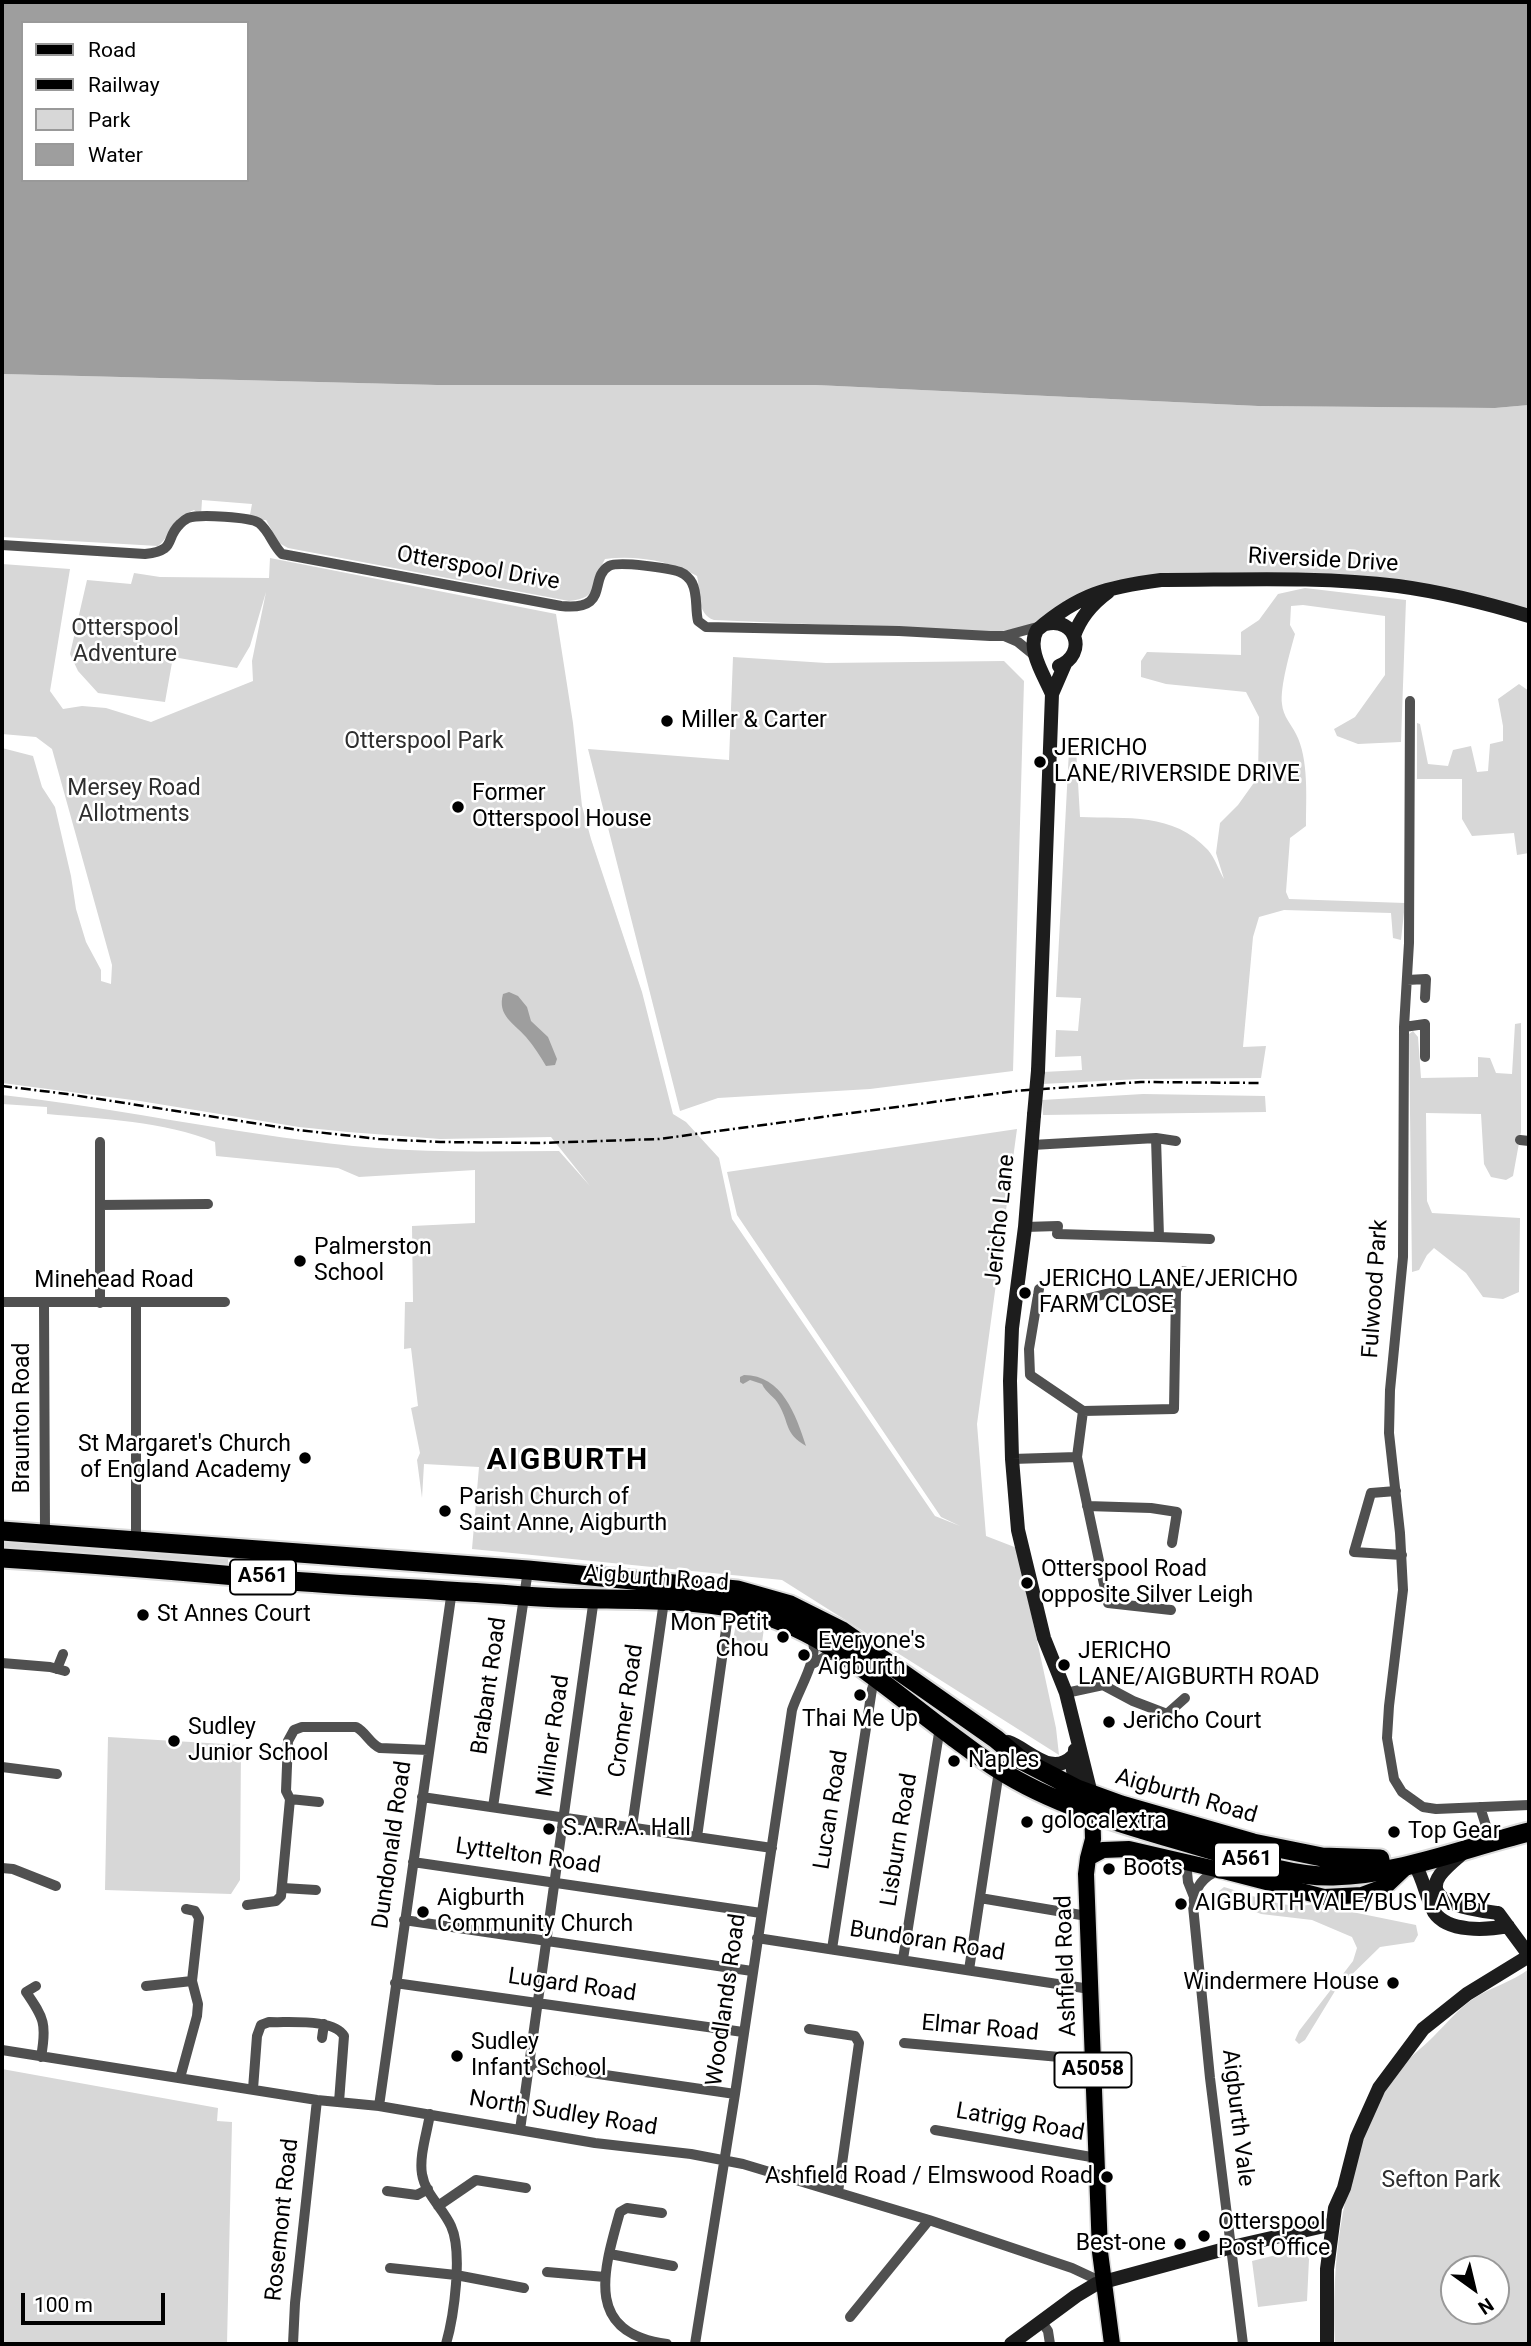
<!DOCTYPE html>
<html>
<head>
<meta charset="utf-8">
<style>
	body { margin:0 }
	#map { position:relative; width:1531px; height:2346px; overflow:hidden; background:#fff; font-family:Roboto,sans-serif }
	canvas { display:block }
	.frame { position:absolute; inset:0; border:4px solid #000; pointer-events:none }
	.legend { position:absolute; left:21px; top:21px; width:228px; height:161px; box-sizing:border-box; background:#fff; border:2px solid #999; margin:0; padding:9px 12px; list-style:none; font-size:21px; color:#000 }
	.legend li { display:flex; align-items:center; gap:14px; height:35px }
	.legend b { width:35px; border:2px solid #999 }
	.north { position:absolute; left:1440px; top:2255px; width:70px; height:70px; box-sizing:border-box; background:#fff; border:2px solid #999; border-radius:50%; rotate:146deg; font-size:19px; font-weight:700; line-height:28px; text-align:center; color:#000 }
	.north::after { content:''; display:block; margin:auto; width:24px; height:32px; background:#000; clip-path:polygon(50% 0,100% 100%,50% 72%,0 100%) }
	.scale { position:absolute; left:21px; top:2293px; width:144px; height:32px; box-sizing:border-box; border:4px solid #000; border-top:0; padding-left:9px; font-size:21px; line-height:24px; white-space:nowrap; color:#000; -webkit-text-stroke:5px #fff; paint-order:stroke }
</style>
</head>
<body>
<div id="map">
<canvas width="1531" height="2346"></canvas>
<div class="frame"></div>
<ul class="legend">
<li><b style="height:9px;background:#000"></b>Road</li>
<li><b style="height:9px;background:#000"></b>Railway</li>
<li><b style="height:19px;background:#d7d7d7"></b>Park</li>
<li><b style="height:19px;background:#9e9e9e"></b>Water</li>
</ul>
<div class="north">N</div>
<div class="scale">100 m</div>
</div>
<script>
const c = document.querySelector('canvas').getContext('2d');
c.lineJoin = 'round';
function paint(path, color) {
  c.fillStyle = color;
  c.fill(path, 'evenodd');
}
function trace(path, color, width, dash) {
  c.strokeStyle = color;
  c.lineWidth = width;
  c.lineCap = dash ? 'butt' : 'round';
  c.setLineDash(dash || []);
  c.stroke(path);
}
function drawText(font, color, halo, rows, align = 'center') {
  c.font = font + ' Roboto,sans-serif';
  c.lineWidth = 5;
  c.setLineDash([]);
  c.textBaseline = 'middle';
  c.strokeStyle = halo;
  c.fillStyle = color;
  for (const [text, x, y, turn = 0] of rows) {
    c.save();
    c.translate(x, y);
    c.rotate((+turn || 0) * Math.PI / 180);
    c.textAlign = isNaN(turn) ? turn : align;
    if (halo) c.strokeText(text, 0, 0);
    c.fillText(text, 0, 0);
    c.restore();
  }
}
paint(new Path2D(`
	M 2,374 L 437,385 L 816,385 L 1258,406 L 1495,408 L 1529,405 L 1529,610 L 1267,573 L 1089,590 L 1027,627 L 996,632 L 714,620 C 696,614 701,592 697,576 C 671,561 636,555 605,559 C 592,582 601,598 569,601 L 288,548 L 279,543 L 266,520 L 249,520 L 252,504 L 202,500 L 201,516 L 194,510 C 169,520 175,532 158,546 L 2,537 Z
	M 270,558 L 556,614 L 573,723 L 582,806 L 591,839 L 642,992 L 673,1114 L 686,1122 L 719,1158 L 732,1219 L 935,1516 L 960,1526 L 941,1517 L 737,1215 L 727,1172 L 1017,1129 L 977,1424 L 986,1536 L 1017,1548 L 1056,1728 L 1059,1755 L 782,1580 L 472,1549 L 479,1467 L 424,1464 L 422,1498 L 417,1460 L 420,1453 L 411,1408 L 418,1406 L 411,1348 L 404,1349 L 405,1302 L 413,1302 L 412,1226 L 475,1223 L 475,1170 L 359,1177 L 338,1168 L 216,1156 L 215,1142 C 163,1121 103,1119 47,1114 L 47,1107 L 2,1104 L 2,1095 C 127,1109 251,1138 377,1148 C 438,1153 498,1151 559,1151 L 590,1186 L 551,1137 L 440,1139 L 348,1132 L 299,1127 L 140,1101 L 2,1083 L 2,748 L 33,756 L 42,787 L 55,807 L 71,876 L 76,909 L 86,942 L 101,970 L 101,981 L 111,984 L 112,965 L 52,749 L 36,737 L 2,734 L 2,564 L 70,569 L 50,691 L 63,709 L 82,706 L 106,708 L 151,722 L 253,681 L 252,661 L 266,592 L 250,646 L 237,668 L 173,657 L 165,702 L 98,693 L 78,671 L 70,654 L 87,580 L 131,584 L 134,573 L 160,577 L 269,578 Z
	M 1305,588 L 1406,600 L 1401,742 L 1358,744 L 1337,736 L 1334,729 L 1355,717 L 1385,675 L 1385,616 L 1303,605 L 1291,606 L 1290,625 L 1295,634 C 1290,652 1280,687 1282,704 C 1283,716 1291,724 1296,734 C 1309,759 1306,798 1306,826 L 1290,838 L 1286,892 L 1289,899 L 1405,903 L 1401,940 L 1393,938 L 1391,913 L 1284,910 L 1259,917 L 1253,937 L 1243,1047 L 1266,1046 L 1261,1078 L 1140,1079 L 1042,1084 L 1043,1072 L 1082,1070 L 1081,1056 L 1055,1057 L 1056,1030 L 1078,1031 L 1081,998 L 1056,997 L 1069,750 L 1076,748 L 1080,817 C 1127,819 1173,812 1208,850 C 1215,858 1219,871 1224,879 L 1216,853 L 1220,823 L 1238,805 L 1258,777 L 1259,717 L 1246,692 L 1166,684 L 1141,677 L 1141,661 L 1147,652 L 1241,655 L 1241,632 L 1259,620 L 1278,594 Z
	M 733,657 L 826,663 L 1004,661 L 1024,681 L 1013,1071 L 870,1089 L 718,1098 L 680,1111 L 588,749 L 729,760 Z
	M 1519,684 L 1529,691 L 1529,853 L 1517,855 L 1514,833 L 1472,836 L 1462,819 L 1462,779 L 1417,779 L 1417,723 L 1420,724 L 1428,764 L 1448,766 L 1453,750 L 1471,746 L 1477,772 L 1488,771 L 1490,744 L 1503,741 L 1503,726 L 1498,699 Z
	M 1521,1023 L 1521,1132 L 1513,1176 L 1506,1180 L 1491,1177 L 1484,1164 L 1481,1114 L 1426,1113 L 1427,1201 L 1432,1213 L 1520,1218 L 1519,1292 L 1503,1299 L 1483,1297 L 1466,1273 L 1434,1248 L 1427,1255 L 1419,1270 L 1412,1272 L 1409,1034 L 1413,1031 L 1418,1037 L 1421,1078 L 1478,1077 L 1478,1057 L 1490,1058 L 1496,1073 L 1512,1074 L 1515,1024 Z
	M 1143,1094 L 1265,1096 L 1266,1112 L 1043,1115 L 1042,1100 Z
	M 2,1540 L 228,1559 L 229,1572 L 2,1555 Z
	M 747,1623 L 764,1628 L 761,1650 L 732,1645 L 736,1624 Z
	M 108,1737 L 241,1745 L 240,1880 L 231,1894 L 105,1890 Z
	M 1224,1887 C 1250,1894 1286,1911 1313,1904 L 1416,1925 L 1418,1935 L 1414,1942 L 1380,1947 L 1335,1991 L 1305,2040 L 1299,2044 L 1295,2040 L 1299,2031 L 1353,1961 L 1357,1948 L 1352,1937 L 1312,1920 L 1261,1914 L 1222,1898 L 1219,1891 Z
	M 1529,1969 L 1529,2344 L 1335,2344 C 1331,2266 1341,2187 1373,2115 C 1380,2100 1386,2085 1396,2073 C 1407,2059 1422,2048 1434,2036 C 1447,2023 1458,2009 1473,1999 C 1491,1987 1512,1982 1529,1969 ZM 1454,2269 L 1496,2269 L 1496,2311 L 1454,2311 Z
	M 2,2069 L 218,2108 L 217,2121 L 232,2122 L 227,2344 L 2,2344 Z
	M 1296,2250 L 1304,2251 L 1309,2259 L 1307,2301 L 1258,2307 L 1252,2261 Z`), '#d7d7d7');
paint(new Path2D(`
	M 2,2 L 1529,2 L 1529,405 L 1495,408 L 1258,406 L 816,385 L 437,385 L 2,374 ZM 23,23 L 247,23 L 247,180 L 23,180 Z
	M 509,992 L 518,996 L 527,1007 L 531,1021 L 548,1037 L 557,1059 L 555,1065 L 546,1066 C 540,1056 534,1046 526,1037 C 514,1023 497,1016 503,994 Z
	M 744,1375 C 782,1375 796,1415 806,1446 C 784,1433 790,1424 779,1405 C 775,1397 766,1393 762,1384 L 750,1380 L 743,1384 L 740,1382 L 740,1377 Z`), '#9e9e9e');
const primary = new Path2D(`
	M 1092,1804 L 1093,1839 L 1088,1858 L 1086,1874 L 1100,2252 L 1112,2344
	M 1088,1858 L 1103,1850 L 1129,1849 L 1220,1870 L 1324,1897 L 1362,1895 L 1386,1886 L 1406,1867`);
const highway = new Path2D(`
	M 2,1531 L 528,1570 L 737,1590 L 790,1605 L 842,1631 L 996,1739 L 1021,1760 L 1077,1789 L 1121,1805 L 1253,1843 L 1322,1857 L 1380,1859
	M 2,1558 C 98,1564 194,1572 291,1581 C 368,1587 446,1590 524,1596 C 596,1602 669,1595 740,1609 C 822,1625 886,1688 952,1736 C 967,1747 982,1759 998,1769 C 1060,1809 1138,1828 1208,1849 C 1247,1861 1292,1877 1333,1876 C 1402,1874 1464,1848 1529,1832`);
trace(primary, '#dbdbdb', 19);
trace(highway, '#dbdbdb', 23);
trace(new Path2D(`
	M 2,545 L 145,554 C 178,550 164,539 180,524 C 182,522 186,519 188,518 C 199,514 251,517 259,523 C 270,532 272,544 282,554 L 561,606 C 611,611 588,578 609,566 C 619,561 669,568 680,572 C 685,574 690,579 692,583 C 698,594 695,609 698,621 L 706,627 L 899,631 L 990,636 L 1004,636 L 1041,626
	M 1004,636 L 1018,642 L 1034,655
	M 1410,701 L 1409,943 L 1404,1027 L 1403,1257 L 1390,1390 L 1389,1433 L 1400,1533 L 1403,1590 L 1389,1706 L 1387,1738 L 1394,1779 L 1402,1792 L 1423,1807 L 1436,1809 L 1529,1805
	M 1407,980 L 1426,979 L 1425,998
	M 1404,1027 L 1425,1024 L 1425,1057
	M 1156,1138 L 1159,1237 L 1210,1239
	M 1520,1140 L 1529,1141
	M 1032,1145 L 1156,1138 L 1176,1141
	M 100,1205 L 208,1204
	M 1025,1227 L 1058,1226 L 1057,1234 L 1159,1237
	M 1039,1289 L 1029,1349 L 1030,1375 L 1083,1411
	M 1176,1291 L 1184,1271
	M 1085,1299 L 1114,1292 L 1176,1291 L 1174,1409 L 1083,1411 L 1077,1457 L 1108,1603 L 1171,1610
	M 2,1302 L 225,1302
	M 44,1302 L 45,1534
	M 100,1303 L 100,1142
	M 1012,1459 L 1077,1457
	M 1396,1491 L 1371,1493 L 1354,1552 L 1402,1555
	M 1087,1506 L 1151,1508 L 1177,1512 L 1172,1543
	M 136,1541 L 136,1303
	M 2,1663 L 50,1667 L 65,1671
	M 812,1664 L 829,1655 L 841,1654
	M 57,1669 L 63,1654
	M 1066,1693 L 1103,1685 L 1133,1701 L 1167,1714 L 1185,1698
	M 2,1767 L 57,1774
	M 422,1797 L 772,1848
	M 290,1799 L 319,1802
	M 493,1807 L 528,1570
	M 1480,1807 L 1488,1832
	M 632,1827 L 664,1601
	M 697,1837 L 729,1608
	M 413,1862 L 761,1913
	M 1186,1862 L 1188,1882 L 1194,1897
	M 2,1868 L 13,1869 L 56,1886
	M 1220,1870 C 1203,1876 1194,1888 1193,1906 L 1210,2078 L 1243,2344
	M 283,1888 L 316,1890
	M 980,1898 L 1087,1916
	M 247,1905 L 276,1901 L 281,1896 L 290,1799 L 286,1791 L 288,1741 L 294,1730 L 302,1727 L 356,1727 C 366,1732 370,1744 380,1748 L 428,1750
	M 404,1920 L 752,1971
	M 757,1938 L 1090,1989
	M 832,1949 L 872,1689 L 876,1679
	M 903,1959 L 940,1727
	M 969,1970 L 999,1771
	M 395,1983 L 743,2032
	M 36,1986 L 26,1992 C 44,2018 47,2024 41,2057
	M 146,1986 L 192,1981
	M 809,2029 L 855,2036 L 859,2043 L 838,2192
	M 322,2038 L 324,2024
	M 904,2043 L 1093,2060
	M 2,2050 L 317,2100 L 379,2106 L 595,2143 L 691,2154 L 743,2164 L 929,2220 L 1072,2268 L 1102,2282
	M 530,2064 L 735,2094
	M 180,2078 L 197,2016 L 198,2004 L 192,1981 L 199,1918 L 195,1911 L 186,1909
	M 253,2089 L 257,2036 L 261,2025 L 269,2022 C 288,2023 334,2018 344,2036 L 339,2102
	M 379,2106 L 452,1590
	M 430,2114 C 427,2133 419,2156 422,2174 C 425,2194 443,2208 451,2226 C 463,2252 454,2316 446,2344
	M 520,2130 L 594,1598
	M 935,2130 L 1097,2158
	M 387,2191 L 417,2195 L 428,2189
	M 438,2206 L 476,2180 L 526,2188
	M 662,2213 L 627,2208 L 620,2212 C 603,2272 584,2333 667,2344
	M 610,2254 L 673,2266
	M 390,2268 L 456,2275 L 524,2288
	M 547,2272 L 605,2277
	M 850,2317 L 929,2220
	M 1042,2322 L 1048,2331 L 1050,2344
	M 293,2344 L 295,2303 L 317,2100
	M 695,2344 L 735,2094 L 792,1710 C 798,1690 822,1654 811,1636`), '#505050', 10);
trace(new Path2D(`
	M 1046,624 C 1076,617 1088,654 1059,666
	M 1074,636 C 1080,618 1093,603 1108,592
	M 1052,694 C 1044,675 1026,649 1037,630 C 1079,594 1107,587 1161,580 C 1240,580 1319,576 1398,586 C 1442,592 1486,603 1529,616
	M 1038,1071 L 1052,694 L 1065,664
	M 1034,1115 L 1025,1227 L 1012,1328 L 1010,1381 L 1012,1459 L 1018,1530 L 1044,1638 L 1066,1693 L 1091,1794
	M 1008,1742 C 1029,1749 1051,1778 1073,1756
	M 1075,1750 L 1073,1770 L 1077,1789
	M 1464,1852 C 1456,1859 1446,1867 1440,1875 C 1419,1905 1483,1911 1498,1913 L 1529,1955
	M 1415,1865 C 1424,1880 1426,1897 1434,1912 C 1448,1933 1487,1930 1508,1926
	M 1011,2344 L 1076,2296 L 1096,2284 L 1232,2247 L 1333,2224
	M 1327,2344 L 1327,2269 L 1335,2208 L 1344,2188 L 1357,2137 L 1379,2088 L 1423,2029 L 1467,1994 L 1529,1956`), '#1d1d1d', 14);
trace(primary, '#000', 16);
trace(highway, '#000', 19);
trace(new Path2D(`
	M 2,1086 L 67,1094 L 298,1130 L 379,1139 L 440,1142 L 540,1143 L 659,1139 L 1015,1091 L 1141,1082 L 1261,1083`), '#000', 2.5, [10, 3.5, 2, 3.5]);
trace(new Path2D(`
	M 1034,1115 L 1038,1071`), '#1d1d1d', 14);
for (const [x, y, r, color] of [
	[667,721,7,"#000"],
	[1040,762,7,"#000"],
	[458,807,7,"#000"],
	[300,1261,7,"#000"],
	[1025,1293,7,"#000"],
	[305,1458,7,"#000"],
	[445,1511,7,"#000"],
	[1027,1583,7,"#000"],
	[143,1615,7,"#000"],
	[783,1637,7,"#000"],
	[804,1655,7,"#000"],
	[1064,1665,7,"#000"],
	[860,1695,7,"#000"],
	[1109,1722,7,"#000"],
	[174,1741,7,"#000"],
	[954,1761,7,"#000"],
	[1027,1822,7,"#000"],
	[549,1829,7,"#000"],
	[1394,1832,7,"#000"],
	[1109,1869,7,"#000"],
	[1181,1904,7,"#000"],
	[423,1912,7,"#000"],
	[1393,1983,7,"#000"],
	[457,2056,7,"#000"],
	[1107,2177,7,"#000"],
	[1204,2236,7,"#000"],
	[1180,2244,7,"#000"]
]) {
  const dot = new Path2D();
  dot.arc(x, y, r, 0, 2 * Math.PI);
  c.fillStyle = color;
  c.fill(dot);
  trace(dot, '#fff', 2.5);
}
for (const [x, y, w] of [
	[263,1577,66],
	[1247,1860,66],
	[1093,2070,77]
]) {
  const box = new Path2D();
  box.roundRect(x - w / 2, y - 17.5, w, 35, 5);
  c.fillStyle = '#fff';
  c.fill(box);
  trace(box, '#000', 2);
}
drawText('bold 21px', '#000', null, [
	["A561",263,1577],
	["A561",1247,1860],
	["A5058",1093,2070]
]);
drawText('23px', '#000', '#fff', [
	["Riverside Drive",1323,561,3],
	["Otterspool Drive",478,569,10],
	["Jericho Lane",1001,1220,-84],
	["Minehead Road",114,1281],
	["Fulwood Park",1376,1289,-86],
	["Braunton Road",23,1418,-90],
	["Aigburth Road",656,1579,4],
	["Brabant Road",490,1686,-82],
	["Cromer Road",627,1711,-82],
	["Milner Road",554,1736,-82],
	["Aigburth Road",1186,1797,16],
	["Lucan Road",832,1810,-81],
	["Lisburn Road",900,1840,-81],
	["Dundonald Road",393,1845,-82],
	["Lyttelton Road",528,1857,8],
	["Bundoran Road",927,1942,9],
	["Ashfield Road",1067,1966,-92],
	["Lugard Road",572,1986,8],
	["Woodlands Road",727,2000,-82],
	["Elmar Road",980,2029,5],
	["North Sudley Road",563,2114,9],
	["Aigburth Vale",1237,2118,83],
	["Latrigg Road",1020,2123,10],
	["Rosemont Road",283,2220,-84]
]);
drawText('23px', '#2e2e2e', '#fff', [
	["Otterspool",125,629],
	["Adventure",125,655],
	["Otterspool Park",424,742],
	["Mersey Road",134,789],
	["Allotments",134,815],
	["Sefton Park",1441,2181]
]);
drawText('23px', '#000', '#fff', [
	["Miller & Carter",681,721],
	["JERICHO",1054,749],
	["LANE/RIVERSIDE DRIVE",1054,775],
	["Former",472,794],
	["Otterspool House",472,820],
	["Palmerston",314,1248],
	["School",314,1274],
	["JERICHO LANE/JERICHO",1039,1280],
	["FARM CLOSE",1039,1306],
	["St Margaret's Church",291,1445,"right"],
	["of England Academy",291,1471,"right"],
	["Parish Church of",459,1498],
	["Saint Anne, Aigburth",459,1524],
	["Otterspool Road",1041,1570],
	["opposite Silver Leigh",1041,1596],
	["St Annes Court",157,1615],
	["Mon Petit",769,1624,"right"],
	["Chou",769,1650,"right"],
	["Everyone's",818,1642],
	["Aigburth",818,1668],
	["JERICHO",1078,1652],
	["LANE/AIGBURTH ROAD",1078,1678],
	["Thai Me Up",860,1720,"center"],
	["Jericho Court",1123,1722],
	["Sudley",188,1728],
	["Junior School",188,1754],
	["Naples",968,1761],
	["golocalextra",1041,1822],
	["S.A.R.A. Hall",563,1829],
	["Top Gear",1408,1832],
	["Boots",1123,1869],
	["Aigburth",437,1899],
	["Community Church",437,1925],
	["AIGBURTH VALE/BUS LAYBY",1195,1904],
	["Windermere House",1379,1983,"right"],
	["Sudley",471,2043],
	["Infant School",471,2069],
	["Ashfield Road / Elmswood Road",1093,2177,"right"],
	["Otterspool",1218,2223],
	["Post Office",1218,2249],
	["Best-one",1166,2244,"right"]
], 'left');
c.letterSpacing = '2px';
drawText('bold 30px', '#000', '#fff', [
	["AIGBURTH",568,1461]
]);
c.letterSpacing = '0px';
</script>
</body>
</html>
